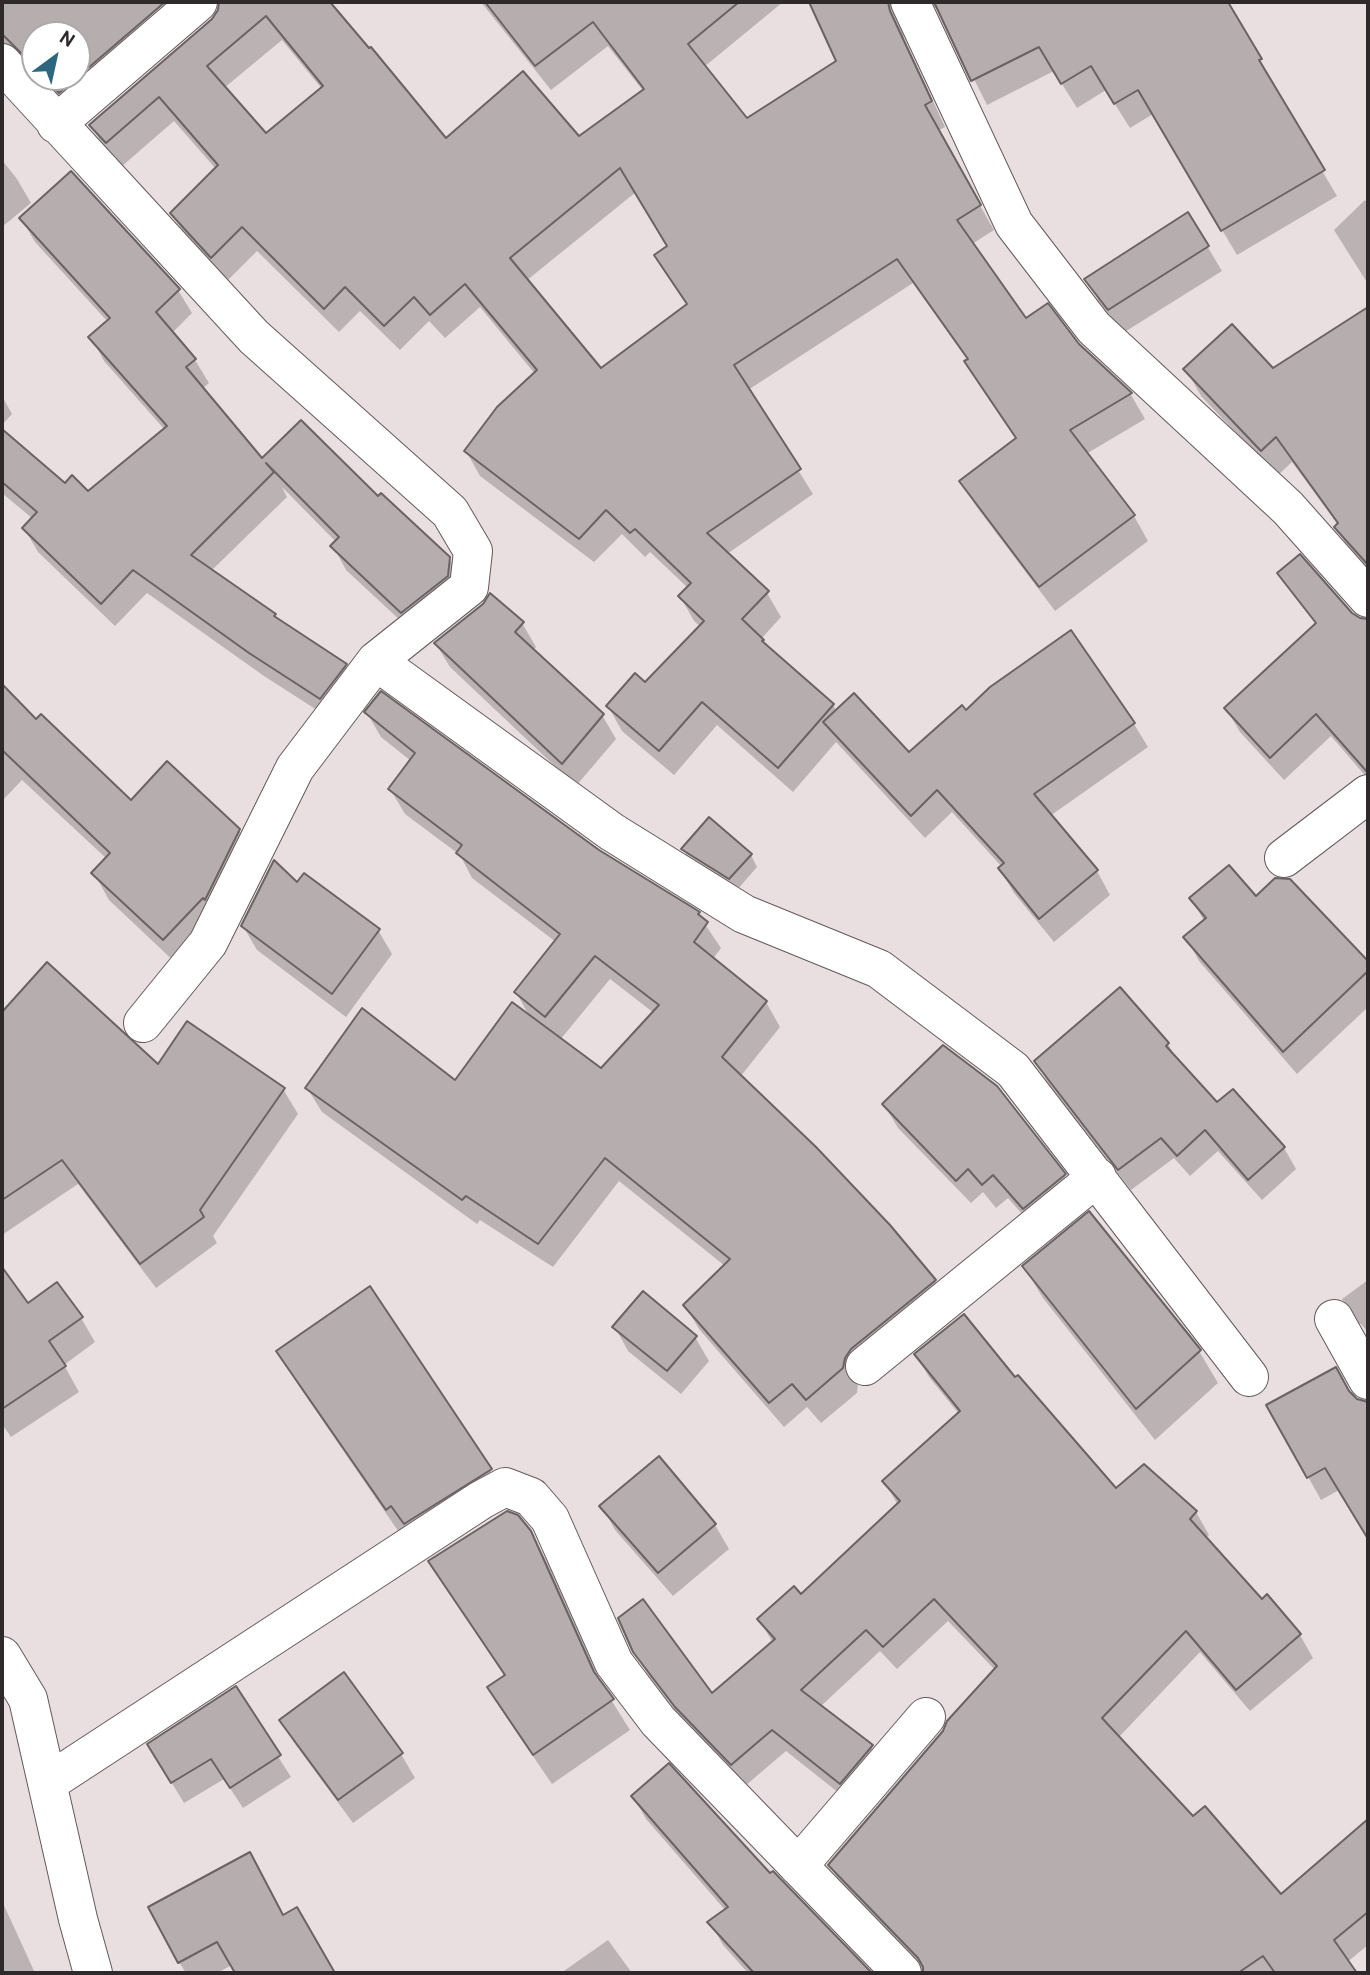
<!DOCTYPE html>
<html>
<head>
<meta charset="utf-8">
<style>
	body { margin:0 }
	#map { position:relative; width:1370px; height:1975px; overflow:hidden; background:#e9dfe0; font-family:Overpass,sans-serif }
	canvas { display:block }
	.frame { position:absolute; inset:0; border:4px solid #2e2a2b; pointer-events:none }
	.north { position:absolute; left:21px; top:21px; width:70px; height:70px; box-sizing:border-box; background:#fff; border:2px solid #abaaaa; border-radius:50%; rotate:33deg; font-size:19px; font-weight:700; line-height:28px; text-align:center; color:#2e2a2b }
	.north::after { content:''; display:block; margin:auto; width:24px; height:32px; background:#2c667f; clip-path:polygon(50% 0,100% 100%,50% 72%,0 100%) }
</style>
</head>
<body>
<div id="map">
<canvas width="1370" height="1975"></canvas>
<div class="frame"></div>
<div class="north">N</div>
</div>
<script>
const c = document.querySelector('canvas').getContext('2d');
c.lineJoin = 'round';
function paint(path, color) {
  c.fillStyle = color;
  c.fill(path, 'evenodd');
}
function trace(path, color, width, dash) {
  c.strokeStyle = color;
  c.lineWidth = width;
  c.lineCap = dash ? 'butt' : 'round';
  c.setLineDash(dash || []);
  c.stroke(path);
}
paint(new Path2D(`
	M 2,2 L 166,2 L 58,99 L 38,77 L 77,77 L 77,35 L 35,35 L 35,73 L 2,42 Z
	M 228,2 L 328,2 L 445,140 L 579,138 L 644,92 L 608,46 L 551,90 L 481,2 L 783,2 L 704,67 L 747,121 L 838,62 L 811,2 L 1226,2 L 1275,85 L 1272,86 L 1337,196 L 1237,255 L 1153,114 L 1130,128 L 1106,90 L 1077,108 L 1054,71 L 987,105 L 939,9 L 927,5 L 902,25 L 904,38 L 945,127 L 937,131 L 994,230 L 972,244 L 1026,321 L 1078,345 L 1131,395 L 1145,419 L 1086,454 L 1134,516 L 1148,541 L 1055,611 L 976,506 L 961,482 L 1017,440 L 980,386 L 966,362 L 968,361 L 913,283 L 748,390 L 813,494 L 727,554 L 767,593 L 781,617 L 761,639 L 766,647 L 833,705 L 837,712 L 909,755 L 966,712 L 1134,724 L 1148,747 L 1050,816 L 1097,871 L 1110,895 L 1054,942 L 1014,893 L 1000,869 L 1002,867 L 952,812 L 925,838 L 836,742 L 793,792 L 717,725 L 674,775 L 622,731 L 608,706 L 645,684 L 701,627 L 694,621 L 680,596 L 688,588 L 650,552 L 645,557 L 622,534 L 594,562 L 480,476 L 466,451 L 535,374 L 480,307 L 445,338 L 429,321 L 400,350 L 360,311 L 339,332 L 257,251 L 226,282 L 186,238 L 172,213 L 216,169 L 174,121 L 121,167 L 105,150 L 91,125 L 214,20 L 220,7 ZM 282,40 L 322,89 L 266,135 L 224,88 ZM 636,192 L 669,247 L 688,305 L 601,370 L 526,281 Z
	M 2,160 L 17,179 L 31,203 L 2,227 Z
	M 1365,200 L 1368,205 L 1368,284 L 1334,230 Z
	M 1188,214 L 1222,271 L 1123,333 L 1100,303 L 1086,279 Z
	M 21,218 L 178,290 L 192,313 L 172,333 L 195,360 L 209,383 L 202,389 L 262,460 L 378,499 L 449,558 L 463,582 L 416,635 L 346,570 L 333,546 L 336,542 L 282,487 L 287,497 L 211,571 L 274,615 L 277,620 L 345,665 L 359,689 L 334,721 L 264,676 L 147,593 L 115,626 L 38,552 L 24,528 L 33,519 L 2,493 L 2,431 L 65,485 L 88,493 L 165,430 L 104,361 L 91,337 L 108,322 L 35,242 Z
	M 1368,309 L 1368,572 L 1351,553 L 1336,527 L 1338,525 L 1292,462 L 1277,476 L 1201,396 L 1186,369 L 1273,370 Z
	M 2,396 L 12,414 L 2,425 Z
	M 1279,574 L 1368,676 L 1368,779 L 1331,736 L 1284,780 L 1240,732 L 1226,708 L 1317,624 Z
	M 522,623 L 536,647 L 533,651 L 602,715 L 616,739 L 576,786 L 450,667 L 436,644 Z
	M 2,686 L 36,721 L 131,802 L 239,830 L 254,857 L 179,966 L 109,900 L 94,873 L 107,859 L 22,780 L 2,801 Z
	M 367,713 L 698,914 L 721,948 L 713,959 L 766,1002 L 780,1027 L 740,1077 L 935,1281 L 949,1305 L 858,1383 L 857,1393 L 821,1423 L 807,1407 L 784,1427 L 699,1329 L 685,1305 L 725,1266 L 619,1181 L 553,1267 L 480,1220 L 477,1224 L 322,1112 L 307,1088 L 455,1083 L 531,1019 L 516,992 L 556,942 L 472,878 L 460,855 L 405,814 L 390,789 L 411,761 L 381,737 ZM 610,979 L 654,1013 L 601,1070 L 560,1040 Z
	M 683,849 L 751,855 L 757,867 L 737,890 L 690,861 Z
	M 1289,880 L 1368,964 L 1368,1007 L 1297,1074 L 1199,961 L 1186,937 L 1204,921 L 1191,898 L 1256,899 Z
	M 297,885 L 378,930 L 392,954 L 346,1017 L 257,950 L 243,926 Z
	M 47,964 L 158,1067 L 283,1089 L 298,1114 L 213,1236 L 217,1243 L 156,1288 L 78,1184 L 2,1235 L 2,1015 Z
	M 1120,990 L 1168,1044 L 1177,1060 L 1217,1105 L 1284,1148 L 1296,1169 L 1262,1200 L 1218,1151 L 1190,1176 L 1174,1158 L 1131,1190 L 1048,1083 L 1036,1061 Z
	M 884,1104 L 1064,1175 L 1078,1199 L 1038,1232 L 1008,1198 L 996,1208 L 983,1192 L 971,1203 L 898,1128 Z
	M 1024,1267 L 1199,1351 L 1218,1383 L 1155,1440 L 1043,1298 Z
	M 2,1270 L 27,1306 L 81,1318 L 95,1342 L 64,1365 L 79,1392 L 11,1437 L 2,1424 Z
	M 1368,1280 L 1368,1332 L 1361,1324 L 1355,1322 L 1342,1299 Z
	M 370,1289 L 490,1470 L 511,1505 L 425,1558 L 407,1544 L 299,1386 L 278,1351 Z
	M 615,1327 L 695,1337 L 709,1361 L 681,1394 L 628,1351 Z
	M 916,1355 L 1015,1380 L 1115,1490 L 1196,1512 L 1209,1535 L 1205,1539 L 1262,1602 L 1300,1635 L 1313,1658 L 1250,1711 L 1200,1652 L 1118,1738 L 1193,1819 L 1280,1896 L 1368,1822 L 1368,1945 L 1346,1963 L 1351,1971 L 1348,1973 L 925,1973 L 843,1888 L 830,1865 L 995,1670 L 948,1621 L 897,1669 L 880,1651 L 820,1707 L 871,1747 L 885,1769 L 854,1805 L 786,1751 L 745,1786 L 690,1730 L 648,1675 L 635,1651 L 712,1695 L 773,1643 L 759,1619 L 801,1596 L 898,1505 L 884,1481 L 959,1414 L 929,1377 Z
	M 1349,1393 L 1355,1400 L 1368,1403 L 1368,1537 L 1339,1490 L 1321,1500 L 1268,1405 Z
	M 602,1506 L 715,1525 L 729,1549 L 673,1596 L 615,1530 Z
	M 530,1532 L 548,1563 L 603,1687 L 630,1730 L 552,1784 L 507,1718 L 489,1688 L 505,1677 L 430,1561 Z
	M 235,1689 L 291,1777 L 243,1808 L 224,1779 L 184,1803 L 161,1765 Z
	M 281,1720 L 401,1754 L 415,1778 L 353,1823 L 295,1744 Z
	M 633,1796 L 770,1876 L 773,1874 L 869,1973 L 748,1973 L 723,1945 L 710,1922 L 726,1911 L 646,1819 Z
	M 250,1855 L 283,1917 L 296,1910 L 333,1973 L 237,1973 L 232,1965 L 217,1973 L 186,1973 L 179,1962 Z
	M 2,1901 L 35,1973 L 2,1973 Z
	M 608,1940 L 632,1973 L 561,1973 Z`), '#0003');
const building = new Path2D(`
	M 2,2 L 165,2 L 59,93 L 45,77 L 77,77 L 77,35 L 35,35 L 35,67 L 2,34 Z
	M 219,2 L 330,2 L 369,48 L 371,47 L 446,138 L 523,71 L 579,136 L 644,89 L 593,22 L 535,66 L 485,2 L 739,2 L 688,44 L 747,118 L 836,61 L 809,2 L 888,2 L 890,11 L 932,101 L 925,105 L 981,205 L 957,220 L 1026,318 L 1048,303 L 1079,344 L 1132,393 L 1070,430 L 1135,515 L 1039,587 L 959,481 L 1016,438 L 964,361 L 968,359 L 897,259 L 734,365 L 801,469 L 707,533 L 769,591 L 742,619 L 764,640 L 762,641 L 834,704 L 778,768 L 702,702 L 659,751 L 606,706 L 635,673 L 645,682 L 704,621 L 678,596 L 691,583 L 635,529 L 630,533 L 606,510 L 579,539 L 464,451 L 497,407 L 537,370 L 465,284 L 430,315 L 414,297 L 384,326 L 345,287 L 324,309 L 242,227 L 211,258 L 170,213 L 218,165 L 159,97 L 106,143 L 89,125 L 212,19 L 218,10 ZM 266,16 L 323,86 L 266,133 L 207,66 ZM 620,168 L 667,246 L 654,255 L 687,304 L 601,368 L 510,258 Z
	M 934,2 L 1228,2 L 1262,59 L 1259,60 L 1325,170 L 1221,231 L 1138,90 L 1114,104 L 1091,66 L 1061,84 L 1039,47 L 971,81 Z
	M 71,171 L 180,289 L 156,312 L 196,359 L 186,367 L 262,458 L 301,420 L 378,496 L 381,493 L 450,557 L 448,576 L 401,613 L 330,546 L 339,537 L 266,463 L 274,472 L 191,555 L 276,614 L 274,616 L 347,664 L 320,699 L 249,653 L 133,570 L 101,604 L 22,528 L 37,512 L 2,482 L 2,429 L 65,483 L 72,475 L 88,491 L 167,426 L 88,337 L 110,318 L 19,218 Z
	M 1188,212 L 1209,246 L 1108,310 L 1084,279 Z
	M 1368,307 L 1368,565 L 1334,527 L 1338,523 L 1276,437 L 1261,451 L 1183,369 L 1232,324 L 1273,368 Z
	M 1300,554 L 1352,613 L 1360,618 L 1368,619 L 1368,773 L 1316,714 L 1270,758 L 1224,708 L 1316,623 L 1277,573 Z
	M 490,593 L 524,622 L 515,632 L 604,714 L 562,764 L 434,643 L 483,604 Z
	M 1071,630 L 1135,723 L 1034,794 L 1098,870 L 1039,919 L 998,868 L 1004,863 L 937,790 L 911,816 L 823,722 L 854,693 L 909,752 L 962,705 L 966,710 L 990,687 Z
	M 2,684 L 36,719 L 41,714 L 131,800 L 167,761 L 240,829 L 205,900 L 203,898 L 163,940 L 91,873 L 110,853 L 2,750 Z
	M 381,691 L 599,850 L 700,912 L 698,914 L 708,922 L 694,942 L 767,1001 L 722,1057 L 816,1147 L 890,1225 L 936,1280 L 851,1349 L 845,1358 L 843,1368 L 806,1400 L 792,1384 L 769,1403 L 683,1305 L 730,1259 L 605,1158 L 538,1244 L 466,1196 L 462,1200 L 305,1088 L 362,1008 L 455,1080 L 512,1002 L 601,1068 L 659,1005 L 595,956 L 545,1017 L 514,992 L 560,934 L 456,853 L 462,845 L 388,789 L 415,753 L 364,712 Z
	M 709,817 L 752,854 L 729,879 L 681,849 Z
	M 274,860 L 297,882 L 304,873 L 380,929 L 332,994 L 241,926 Z
	M 1229,865 L 1256,896 L 1275,878 L 1290,879 L 1368,961 L 1368,971 L 1283,1052 L 1183,937 L 1206,918 L 1189,898 Z
	M 47,962 L 158,1064 L 187,1021 L 285,1088 L 200,1210 L 204,1217 L 140,1264 L 62,1160 L 2,1200 L 2,1012 Z
	M 1120,987 L 1169,1043 L 1166,1046 L 1217,1102 L 1233,1089 L 1285,1147 L 1248,1180 L 1205,1130 L 1177,1156 L 1161,1138 L 1118,1170 L 1034,1061 Z
	M 943,1045 L 997,1086 L 1066,1174 L 1023,1209 L 993,1175 L 982,1185 L 968,1169 L 956,1181 L 882,1104 Z
	M 1089,1211 L 1201,1350 L 1136,1409 L 1022,1266 Z
	M 2,1267 L 28,1303 L 57,1282 L 83,1317 L 49,1341 L 66,1366 L 2,1409 Z
	M 370,1286 L 492,1469 L 404,1524 L 391,1506 L 386,1510 L 276,1351 Z
	M 643,1291 L 697,1336 L 667,1371 L 612,1327 Z
	M 964,1314 L 1015,1377 L 1018,1375 L 1116,1488 L 1144,1464 L 1197,1511 L 1190,1519 L 1262,1599 L 1267,1594 L 1301,1634 L 1236,1690 L 1186,1631 L 1102,1718 L 1193,1816 L 1205,1806 L 1281,1894 L 1368,1819 L 1368,1912 L 1334,1940 L 1357,1973 L 1275,1973 L 1263,1956 L 1238,1973 L 923,1973 L 923,1967 L 918,1958 L 828,1865 L 943,1731 L 947,1721 L 997,1666 L 934,1599 L 883,1647 L 866,1630 L 801,1690 L 873,1745 L 840,1784 L 772,1730 L 731,1765 L 675,1707 L 633,1652 L 618,1618 L 643,1599 L 712,1693 L 775,1639 L 757,1619 L 794,1586 L 801,1594 L 900,1501 L 882,1481 L 960,1411 L 914,1354 Z
	M 1336,1367 L 1349,1391 L 1357,1399 L 1368,1402 L 1368,1539 L 1325,1468 L 1307,1478 L 1266,1405 Z
	M 659,1456 L 716,1524 L 658,1573 L 599,1506 Z
	M 507,1511 L 518,1515 L 531,1531 L 594,1672 L 614,1699 L 533,1755 L 487,1687 L 505,1675 L 428,1561 Z
	M 344,1672 L 403,1753 L 338,1800 L 279,1720 Z
	M 236,1686 L 281,1755 L 230,1788 L 211,1759 L 171,1783 L 147,1744 Z
	M 669,1763 L 770,1873 L 773,1871 L 872,1973 L 754,1973 L 707,1922 L 728,1907 L 631,1796 Z
	M 250,1852 L 283,1915 L 297,1907 L 335,1973 L 235,1973 L 217,1942 L 178,1963 L 148,1907 Z`);
paint(building, '#b6adae');
trace(building, '#6b6263', 2);
const minor = new Path2D(`
	M 910,2 L 1014,224 L 1094,328 L 1288,508 L 1368,598
	M 2,63 L 254,337 L 450,512 L 473,551 L 469,587 L 376,661 L 295,768 L 208,943 L 143,1023
	M 56,124 L 198,2
	M 376,661 L 612,832 L 744,914 L 879,969 L 1013,1070 L 1249,1377
	M 1284,858 L 1368,794
	M 1334,1319 L 1368,1380
	M 865,1366 L 1097,1177
	M 2,1656 L 28,1699 L 78,1919 L 93,1973
	M 49,1782 L 481,1500 L 505,1487 L 531,1497 L 550,1519 L 614,1663 L 658,1721 L 902,1973
	M 798,1866 L 926,1717`);
trace(minor, '#635a5b', 40);
trace(minor, '#fff', 38);
</script>
</body>
</html>
